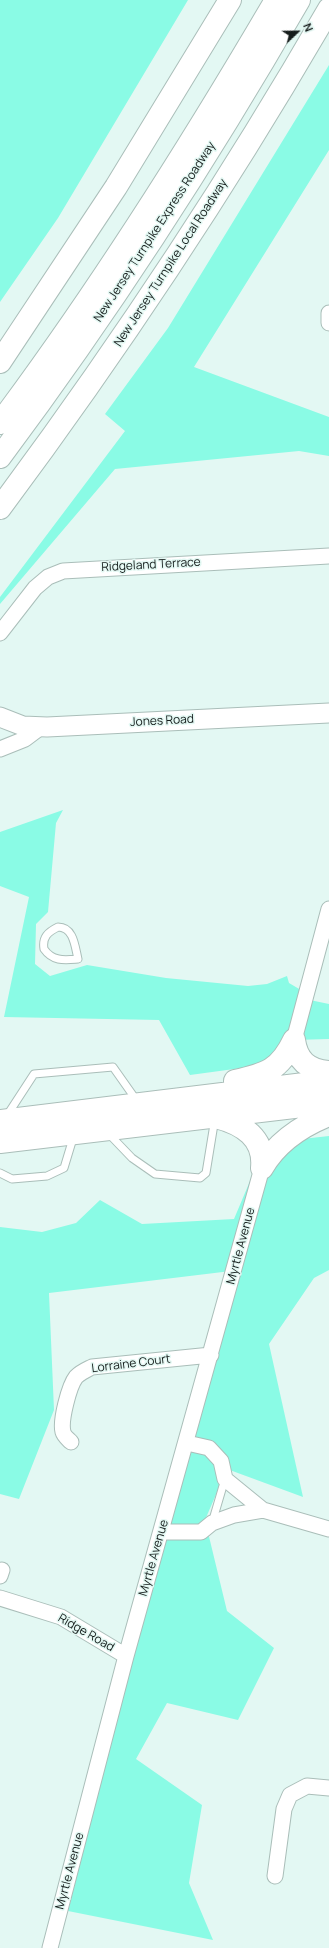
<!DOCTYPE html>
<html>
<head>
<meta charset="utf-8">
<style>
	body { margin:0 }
	#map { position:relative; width:329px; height:1948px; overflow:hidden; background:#e3f8f3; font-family:Manrope,sans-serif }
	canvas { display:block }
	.north { position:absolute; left:277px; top:12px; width:40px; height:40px; -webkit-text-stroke:3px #e3f8f3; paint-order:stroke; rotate:68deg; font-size:11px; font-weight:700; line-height:16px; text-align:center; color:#151c1b }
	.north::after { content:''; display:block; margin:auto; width:14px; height:18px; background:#151c1b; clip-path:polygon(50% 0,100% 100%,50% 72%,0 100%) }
</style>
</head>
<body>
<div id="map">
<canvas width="329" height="1948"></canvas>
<div class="north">N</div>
</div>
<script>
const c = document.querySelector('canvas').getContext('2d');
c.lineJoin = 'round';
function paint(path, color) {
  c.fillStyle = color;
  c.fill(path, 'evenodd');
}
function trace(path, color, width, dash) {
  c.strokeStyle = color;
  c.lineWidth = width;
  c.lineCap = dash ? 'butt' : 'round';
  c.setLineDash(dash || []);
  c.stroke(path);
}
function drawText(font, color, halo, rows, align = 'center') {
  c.font = font + ' Manrope,sans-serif';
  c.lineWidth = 3;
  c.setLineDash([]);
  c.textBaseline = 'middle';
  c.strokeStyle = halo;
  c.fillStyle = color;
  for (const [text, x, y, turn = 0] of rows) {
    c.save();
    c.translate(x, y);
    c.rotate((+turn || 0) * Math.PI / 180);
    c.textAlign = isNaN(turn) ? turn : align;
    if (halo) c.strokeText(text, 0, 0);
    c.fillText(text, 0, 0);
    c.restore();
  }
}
paint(new Path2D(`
	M 0,0 L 188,0 L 58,218 L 0,302 Z
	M 329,65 L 329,150 L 194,367 L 329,417 L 329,456 L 299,451 L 115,469 L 0,604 L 0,597 L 125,431 L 105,414 L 168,328 Z
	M 63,810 L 56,823 L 48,912 L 36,924 L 35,964 L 50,976 L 87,965 L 166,978 L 248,986 L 267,984 L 287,976 L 289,983 L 306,993 L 305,999 L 329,1004 L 329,1039 L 294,1040 L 265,1061 L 249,1067 L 190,1075 L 159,1020 L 4,1017 L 29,897 L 0,886 L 0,832 Z
	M 329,1136 L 329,1270 L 314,1278 L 269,1344 L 303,1497 L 227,1469 L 205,1520 L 227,1611 L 274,1648 L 238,1720 L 167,1703 L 136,1759 L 202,1805 L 189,1883 L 213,1940 L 68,1911 L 231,1271 L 49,1293 L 54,1410 L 19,1499 L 0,1494 L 0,1227 L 42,1232 L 76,1223 L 100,1200 L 142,1224 L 234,1219 L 266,1143 Z`), '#8afbe5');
const service = new Path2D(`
	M 58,927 C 74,927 75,947 78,959 C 65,960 53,962 44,949 C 42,937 48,932 58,927 Z
	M 6,1117 L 34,1074 L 113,1067 L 137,1101
	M 108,1133 L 132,1158 L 155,1174 L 200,1178 L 206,1173 L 215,1118
	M 0,1173 L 12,1179 L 47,1176 L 64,1168 L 74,1135
	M 212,1523 L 225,1479`);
const minor = new Path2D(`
	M 329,313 L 329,323
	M 0,633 L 35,588 L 48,577 L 63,571 L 329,556
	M 0,749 L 25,739 L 41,727
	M 294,1040 L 329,909
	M 71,1442 C 68,1439 64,1436 63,1432 C 60,1421 69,1386 76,1377 C 81,1372 86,1370 92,1367 L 211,1355
	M 187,1443 L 209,1448 L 221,1461 L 225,1479 L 263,1510 L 329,1529
	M 161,1532 L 201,1532 L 212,1523 L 234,1515 L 263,1510
	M 0,1576 L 2,1570
	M 0,1598 L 61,1617 L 126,1656
	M 275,1876 L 284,1809 L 290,1795 L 307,1786 L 329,1788
	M 50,1948 L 126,1656 L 262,1168`);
const tertiary = new Path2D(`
	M 0,717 L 23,726 L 47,727 L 329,713`);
const trunk = new Path2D(`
	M 294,1040 C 297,1061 308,1070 329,1072
	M 235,1081 C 266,1074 280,1070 294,1040
	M 216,1117 C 243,1124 265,1138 262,1168
	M 0,1121 L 329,1081
	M 0,1142 L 329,1103
	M 262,1168 C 277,1142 301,1126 329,1115`);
const motorway = new Path2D(`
	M 0,362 L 116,187 L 230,0
	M 0,423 C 101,288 191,145 276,0
	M 0,457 C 109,311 208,158 299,0
	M 0,508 C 119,348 229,182 329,9`);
trace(service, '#aabeb9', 9);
trace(minor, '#aabeb9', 17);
trace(tertiary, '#aabeb9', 21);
trace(trunk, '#aabeb9', 24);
trace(motorway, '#aabeb9', 24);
trace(service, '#fff', 7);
trace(minor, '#fff', 15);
trace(tertiary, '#fff', 19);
trace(trunk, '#fff', 22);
trace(motorway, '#fff', 22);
drawText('12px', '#151c1b', '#e3f8f3', [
	["New Jersey Turnpike Express Roadway",155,232,-57],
	["New Jersey Turnpike Local Roadway",171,263,-57],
	["Ridgeland Terrace",151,565,-3],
	["Jones Road",162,721,-3],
	["Myrtle Avenue",241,1246,-75],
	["Lorraine Court",131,1364,-7],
	["Myrtle Avenue",154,1558,-74],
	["Ridge Road",86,1633,30],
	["Myrtle Avenue",70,1871,-75]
]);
</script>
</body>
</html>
